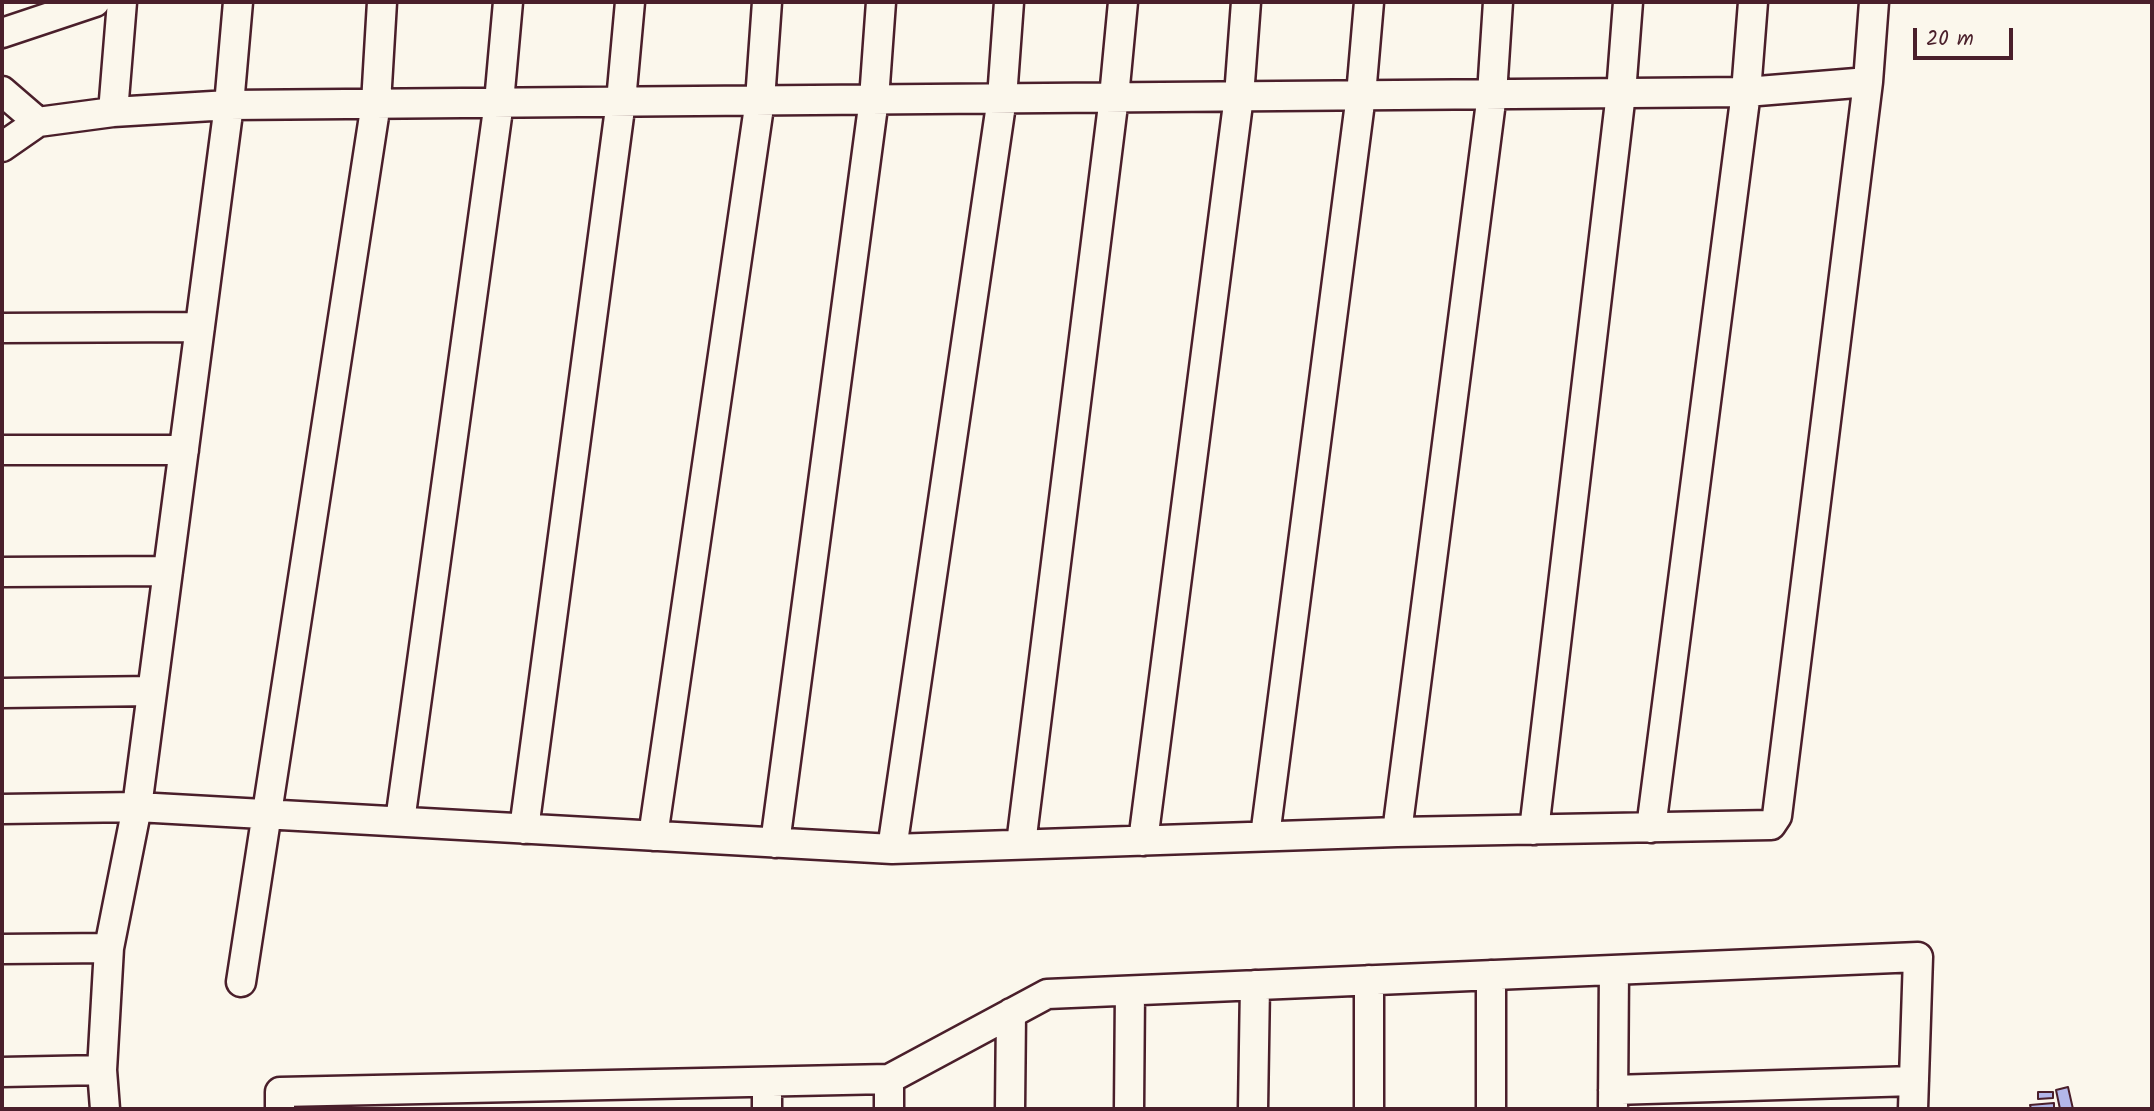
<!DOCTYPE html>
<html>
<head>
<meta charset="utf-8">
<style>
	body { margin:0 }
	#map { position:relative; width:2154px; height:1111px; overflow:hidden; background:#fbf7ec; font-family:Kalam,sans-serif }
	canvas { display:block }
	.frame { position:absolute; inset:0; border:4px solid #4a1f2b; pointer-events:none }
	.scale { position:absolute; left:1913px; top:28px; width:100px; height:32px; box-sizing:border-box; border:4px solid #4a1f2b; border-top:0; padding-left:9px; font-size:21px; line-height:24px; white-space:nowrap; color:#4a1f2b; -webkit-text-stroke:5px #fbf7ec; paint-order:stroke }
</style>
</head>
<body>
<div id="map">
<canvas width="2154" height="1111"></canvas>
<div class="frame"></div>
<div class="scale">20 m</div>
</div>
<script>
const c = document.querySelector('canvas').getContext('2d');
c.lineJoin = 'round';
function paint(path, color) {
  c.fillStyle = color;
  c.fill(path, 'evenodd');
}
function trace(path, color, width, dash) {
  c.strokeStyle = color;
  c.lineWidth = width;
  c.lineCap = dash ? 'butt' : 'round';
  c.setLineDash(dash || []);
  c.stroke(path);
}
const building = new Path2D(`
	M 2068,1087 L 2073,1109 L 2060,1109 L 2056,1090 Z
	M 2038,1092 L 2053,1092 L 2053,1098 L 2038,1099 Z
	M 2054,1103 L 2054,1109 L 2031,1109 L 2030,1105 Z`);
paint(building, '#b3b7e9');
trace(building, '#4a1f2b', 2);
const minor = new Path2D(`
	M 2,33 L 95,2
	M 1868,82 L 1874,2
	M 2,91 L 38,122
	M 113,112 L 122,2
	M 2,147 L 38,122 L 113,112 L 229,105 L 1746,92 L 1868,82 L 1777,816 L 1771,825 L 1397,832 L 892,849 L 137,807 L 109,948 L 2,949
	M 2,328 L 200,327
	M 2,450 L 184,450
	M 2,572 L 168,571
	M 2,693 L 152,691
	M 2,809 L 137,807 L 229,105 L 238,2
	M 400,821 L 499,102 L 508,2
	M 1651,828 L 1746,92 L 1753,2
	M 524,829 L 621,101 L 630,2
	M 1534,830 L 1621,93 L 1628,2
	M 1397,832 L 1492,94 L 1498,2
	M 653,836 L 760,100 L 767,2
	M 1265,836 L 1361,95 L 1369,2
	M 1143,841 L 1239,96 L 1246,2
	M 775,843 L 874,99 L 881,2
	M 1021,844 L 1114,97 L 1123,2
	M 892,849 L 1002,98 L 1009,2
	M 1369,980 L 1369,1109
	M 241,982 L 376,103 L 382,2
	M 2,1072 L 102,1070
	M 889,1079 L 889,1109
	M 767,1082 L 767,1109
	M 1613,1090 L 1914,1081
	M 1613,1106 L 1614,970
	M 105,1109 L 102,1070 L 109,948
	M 280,1109 L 280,1092 L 889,1079 L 1047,994 L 1918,957 L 1913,1109
	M 1010,1109 L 1011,1013
	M 1129,1109 L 1130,991
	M 1253,1109 L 1255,985
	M 1491,1109 L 1491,975`);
trace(minor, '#4a1f2b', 33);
trace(minor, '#fbf7ec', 28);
</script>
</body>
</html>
